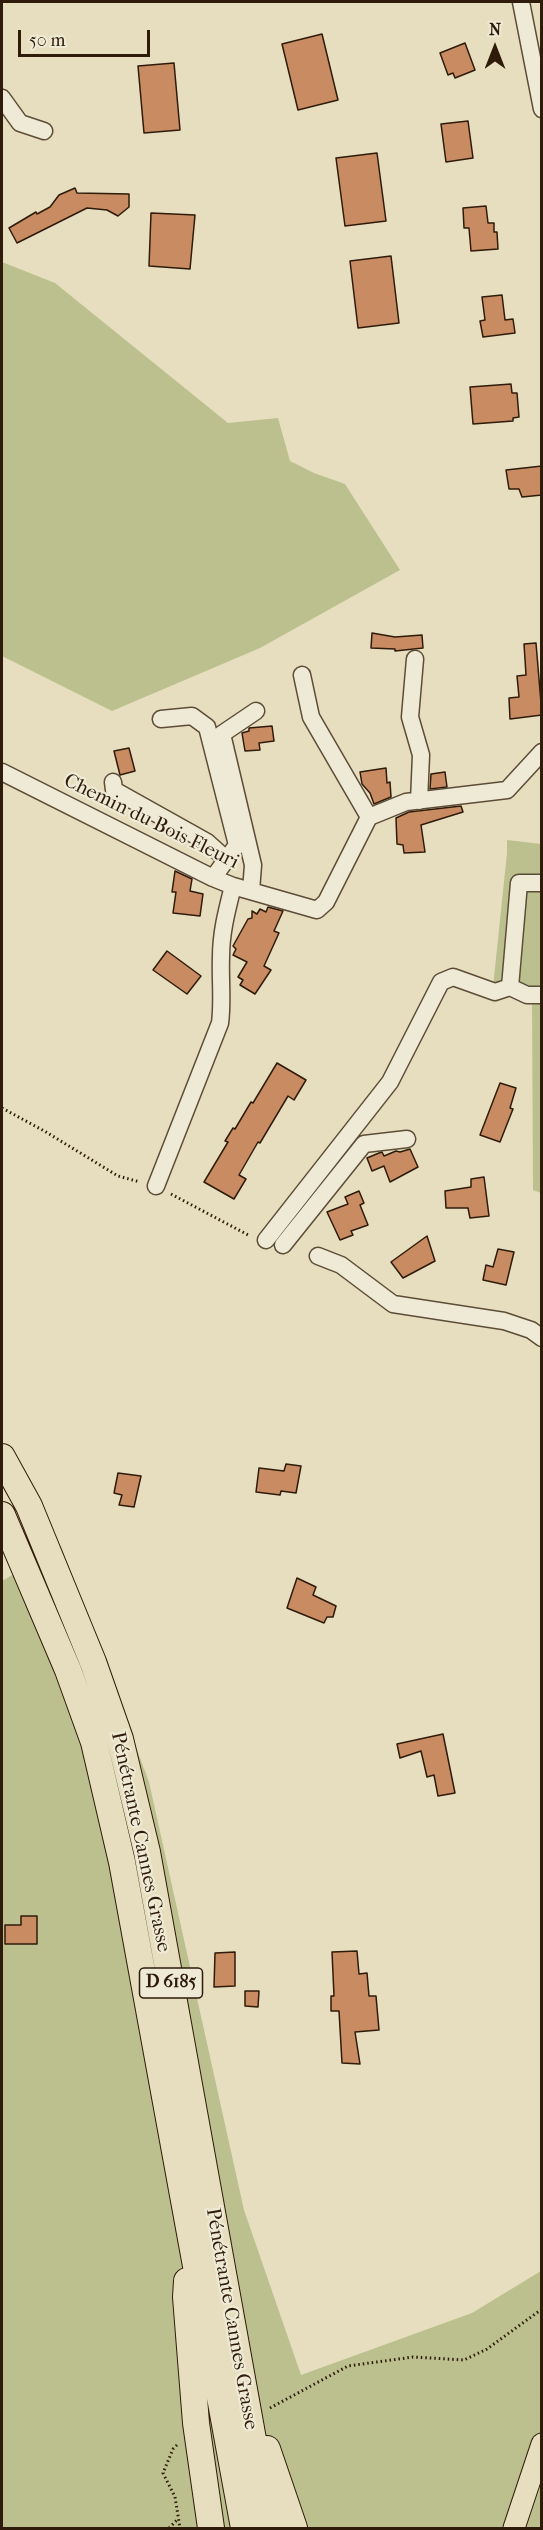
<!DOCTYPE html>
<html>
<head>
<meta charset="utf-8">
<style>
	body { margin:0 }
	#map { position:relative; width:543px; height:2530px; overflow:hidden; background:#e6debf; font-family:"IM FELL French Canon",serif }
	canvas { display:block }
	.frame { position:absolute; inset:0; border:3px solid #2f1b0a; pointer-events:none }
	.north { position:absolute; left:465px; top:18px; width:60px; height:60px; -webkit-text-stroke:4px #efead5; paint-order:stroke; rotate:0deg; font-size:16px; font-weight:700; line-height:24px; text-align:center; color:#2f1b0a }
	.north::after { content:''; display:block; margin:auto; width:21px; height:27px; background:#2f1b0a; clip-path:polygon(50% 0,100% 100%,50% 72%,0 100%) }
	.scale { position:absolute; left:18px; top:30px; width:132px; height:27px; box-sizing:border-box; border:3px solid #2f1b0a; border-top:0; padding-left:8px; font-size:18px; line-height:21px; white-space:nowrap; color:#2f1b0a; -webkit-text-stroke:4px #efead5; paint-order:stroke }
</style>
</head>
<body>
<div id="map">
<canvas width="543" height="2530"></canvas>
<div class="frame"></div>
<div class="north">N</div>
<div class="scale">50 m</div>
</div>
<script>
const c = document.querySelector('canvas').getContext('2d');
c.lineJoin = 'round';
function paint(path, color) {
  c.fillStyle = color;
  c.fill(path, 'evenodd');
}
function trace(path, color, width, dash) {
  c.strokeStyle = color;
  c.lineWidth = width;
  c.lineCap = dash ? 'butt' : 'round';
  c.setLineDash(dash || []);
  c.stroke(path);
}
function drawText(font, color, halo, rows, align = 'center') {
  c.font = font + ' "IM FELL French Canon",serif';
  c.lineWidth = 4.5;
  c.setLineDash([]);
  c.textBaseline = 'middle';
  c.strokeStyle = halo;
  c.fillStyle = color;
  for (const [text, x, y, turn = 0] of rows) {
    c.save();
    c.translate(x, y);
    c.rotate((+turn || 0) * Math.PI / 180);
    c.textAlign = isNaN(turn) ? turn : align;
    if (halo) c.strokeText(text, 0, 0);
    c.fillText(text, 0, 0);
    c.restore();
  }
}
paint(new Path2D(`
	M 2,262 L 55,283 L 228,423 L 278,418 L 290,461 L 314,473 L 345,484 L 400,570 L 260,648 L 112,711 L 2,656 Z
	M 507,840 L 541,844 L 541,1193 L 533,1190 L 532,1000 L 502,996 L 493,987 L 507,853 Z
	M 61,1546 L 149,1782 L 244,2210 L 301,2375 L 472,2313 L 541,2271 L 541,2528 L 2,2528 L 2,1581 Z`), '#bbc08e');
const building = new Path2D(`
	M 322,34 L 338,100 L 298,110 L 282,44 Z
	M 465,43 L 475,70 L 455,78 L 453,73 L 448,75 L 440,53 Z
	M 174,63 L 180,130 L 144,133 L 138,66 Z
	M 468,121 L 473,158 L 446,162 L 441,124 Z
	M 377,153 L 386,221 L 345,226 L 336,158 Z
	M 75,188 L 77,193 L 129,194 L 129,207 L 118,216 L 107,210 L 87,208 L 17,243 L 9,228 L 36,212 L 37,214 L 50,207 L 59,195 Z
	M 486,206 L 488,223 L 494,223 L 494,232 L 497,232 L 498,249 L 471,251 L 469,228 L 464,228 L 463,208 Z
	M 151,213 L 195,215 L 190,269 L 149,266 Z
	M 391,256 L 399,323 L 358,328 L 350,261 Z
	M 502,295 L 505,320 L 513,319 L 515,333 L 483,337 L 480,321 L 485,320 L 482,297 Z
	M 511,384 L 512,393 L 517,393 L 519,417 L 513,418 L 513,421 L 473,424 L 470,387 Z
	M 542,466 L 542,495 L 522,497 L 519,489 L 509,489 L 506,470 Z
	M 372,633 L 395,637 L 422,635 L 423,648 L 395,651 L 395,649 L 371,648 Z
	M 536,643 L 542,715 L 510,719 L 509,698 L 519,697 L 517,676 L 526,675 L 524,644 Z
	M 272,726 L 274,741 L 259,743 L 260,750 L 245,751 L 242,733 L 249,731 L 249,728 Z
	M 129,748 L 135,771 L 120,775 L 114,751 Z
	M 386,768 L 387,783 L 390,782 L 391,797 L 374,804 L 370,793 L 362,784 L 360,772 Z
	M 445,772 L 447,787 L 430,789 L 431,774 Z
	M 461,806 L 463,812 L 421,825 L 425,852 L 404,853 L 403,845 L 397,844 L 396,818 L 409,812 Z
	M 175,871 L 192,879 L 190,891 L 203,894 L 200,916 L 173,913 L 176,892 L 172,892 Z
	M 268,907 L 283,911 L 274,931 L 279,933 L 264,966 L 271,970 L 255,994 L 240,985 L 243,980 L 238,977 L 247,962 L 233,955 L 236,949 L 233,946 L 248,919 L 252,918 L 252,911 L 257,914 L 260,909 L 266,912 Z
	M 167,951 L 201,976 L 187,994 L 153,970 Z
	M 277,1063 L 306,1080 L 294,1100 L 288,1096 L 260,1143 L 258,1142 L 239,1175 L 246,1179 L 234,1199 L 204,1182 L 228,1142 L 225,1141 L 233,1128 L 235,1129 L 251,1102 L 253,1103 Z
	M 500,1083 L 516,1088 L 510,1108 L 513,1109 L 500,1142 L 480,1135 Z
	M 410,1149 L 418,1167 L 390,1182 L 384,1166 L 372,1171 L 367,1158 L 379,1153 L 382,1152 L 384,1156 L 396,1151 L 400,1152 Z
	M 484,1177 L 489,1216 L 470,1218 L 468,1208 L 446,1208 L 445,1191 L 471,1187 L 471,1179 Z
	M 359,1191 L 364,1203 L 360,1205 L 368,1225 L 351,1231 L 353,1235 L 340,1240 L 327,1212 L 348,1204 L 345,1197 Z
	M 427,1236 L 435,1261 L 403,1278 L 391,1262 Z
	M 498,1249 L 514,1252 L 506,1285 L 483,1280 L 486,1265 L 493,1267 Z
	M 286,1464 L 301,1466 L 296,1493 L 281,1491 L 280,1495 L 256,1492 L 259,1468 L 284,1471 Z
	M 118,1473 L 141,1476 L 134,1507 L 119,1505 L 122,1495 L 114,1493 Z
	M 297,1578 L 316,1587 L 313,1595 L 336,1606 L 333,1617 L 327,1617 L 324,1623 L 287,1608 Z
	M 443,1734 L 455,1793 L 438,1796 L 434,1775 L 427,1777 L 421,1751 L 400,1758 L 397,1744 Z
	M 21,1916 L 37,1916 L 37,1944 L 5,1944 L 5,1925 L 21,1925 Z
	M 357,1951 L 359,1974 L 367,1973 L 369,1996 L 376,1996 L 379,2030 L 355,2032 L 360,2064 L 342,2063 L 339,2011 L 331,2011 L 331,1996 L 334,1996 L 332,1952 Z
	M 235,1952 L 235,1986 L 214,1987 L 215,1953 Z
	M 245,1991 L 259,1991 L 258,2007 L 245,2006 Z`);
paint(building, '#c98b62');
trace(building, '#2f1b0a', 1.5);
const minor = new Path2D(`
	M 521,2 L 542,109
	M 2,98 L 20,123 L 44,131
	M 415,659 L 410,717 L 421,755 L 419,801
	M 302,675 L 311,717 L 369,817
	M 161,719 L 192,716 L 207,727 L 237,845 L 213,878
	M 2,772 L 213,878 L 233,886 L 317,910 L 326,902 L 369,817 L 406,802 L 507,790 L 542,752
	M 113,782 L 114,790 L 207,842 L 227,860
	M 542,883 L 519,883 L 510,987 L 527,995 L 542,995
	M 251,891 L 253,865 L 222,734 L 256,711
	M 156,1186 L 220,1023 C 223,1001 220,979 221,957 C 221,932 227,910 233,886
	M 266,1240 L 390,1082 L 441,982 L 453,977 L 495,992 L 510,987
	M 283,1245 L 364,1144 L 407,1139
	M 318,1256 L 341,1265 L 393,1304 L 504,1321 L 531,1330 L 542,1338`);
const major = new Path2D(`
	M 514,2528 L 542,2444`);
const highway = new Path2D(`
	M 2,1457 L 29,1506 L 93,1662 L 120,1739 L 147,1852 L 269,2528
	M 2,1515 L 68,1670 L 94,1742 L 122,1862 L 244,2528
	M 187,2281 L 186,2297 L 196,2423 L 211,2528
	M 267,2449 L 294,2528`);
trace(minor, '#5d4c37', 19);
trace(major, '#2f1b0a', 23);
trace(highway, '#2f1b0a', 28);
trace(new Path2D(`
	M 2,1108 L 46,1132 L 118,1176 L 140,1182
	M 171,1194 L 250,1236
	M 270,2408 L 348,2366 L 413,2357 L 464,2360 L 487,2349 L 542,2309
	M 177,2445 L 173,2449 L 163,2473 L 175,2497 L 180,2528
	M 169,2528 L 178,2519`), '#2f1b0a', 3, [1.5, 3]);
trace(minor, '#efead5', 16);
trace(major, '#e6debf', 21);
trace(highway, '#e6debf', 26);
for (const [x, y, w] of [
	[171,1983,63]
]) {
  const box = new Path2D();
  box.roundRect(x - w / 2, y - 15, w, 30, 4.5);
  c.fillStyle = '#efead5';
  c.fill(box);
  trace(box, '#2f1b0a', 1.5);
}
drawText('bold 18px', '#2f1b0a', null, [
	["D 6185",171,1983]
]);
drawText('20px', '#2f1b0a', '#efead5', [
	["Chemin du Bois Fleuri",151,822,26],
	["Pénétrante Cannes Grasse",140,1842,78],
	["Pénétrante Cannes Grasse",231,2319,80]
]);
</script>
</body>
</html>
